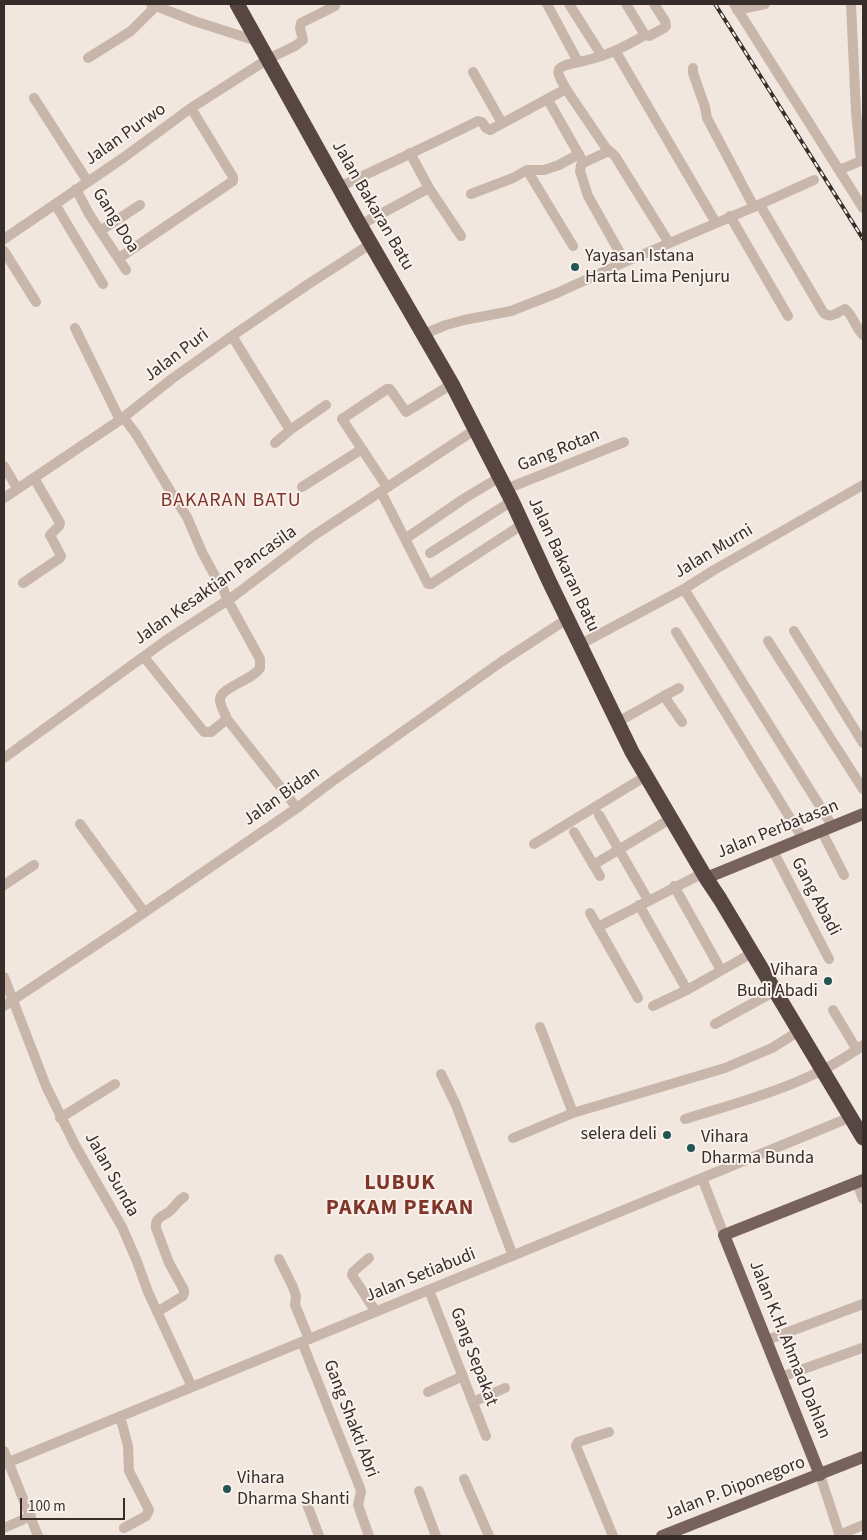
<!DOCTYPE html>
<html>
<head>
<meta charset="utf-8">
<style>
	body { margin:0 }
	#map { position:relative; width:867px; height:1540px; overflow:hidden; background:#f1e7df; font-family:"Source Sans 3",sans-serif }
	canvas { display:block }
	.frame { position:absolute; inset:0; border:5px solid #372d2a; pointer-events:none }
	.scale { position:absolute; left:20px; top:1498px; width:105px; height:22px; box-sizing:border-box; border:2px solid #372d2a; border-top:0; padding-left:6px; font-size:15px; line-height:18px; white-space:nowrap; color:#372d2a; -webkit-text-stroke:4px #f9f1eb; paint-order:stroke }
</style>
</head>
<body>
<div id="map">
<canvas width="867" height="1540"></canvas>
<div class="frame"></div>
<div class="scale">100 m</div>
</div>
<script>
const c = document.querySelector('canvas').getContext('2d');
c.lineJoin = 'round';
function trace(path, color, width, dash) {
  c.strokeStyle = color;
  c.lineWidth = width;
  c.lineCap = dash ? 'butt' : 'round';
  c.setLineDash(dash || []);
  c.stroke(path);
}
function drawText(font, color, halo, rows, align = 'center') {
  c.font = font + ' "Source Sans 3",sans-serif';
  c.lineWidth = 4;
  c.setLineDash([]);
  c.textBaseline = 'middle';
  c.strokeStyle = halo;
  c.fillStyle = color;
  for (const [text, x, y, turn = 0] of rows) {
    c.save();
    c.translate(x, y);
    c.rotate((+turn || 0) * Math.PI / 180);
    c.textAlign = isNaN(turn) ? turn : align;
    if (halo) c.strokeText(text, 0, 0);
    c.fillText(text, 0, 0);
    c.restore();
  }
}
trace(new Path2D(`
	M 151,4 L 194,21 L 257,41
	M 569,4 L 602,56
	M 626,4 L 645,35
	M 734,4 L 863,208
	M 851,4 L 856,112 L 861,161
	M 737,10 L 765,4
	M 616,52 L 716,223
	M 88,58 L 131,31 L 156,6
	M 574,63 C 602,58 621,49 645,35 L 649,36 L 664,28 L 666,26 L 665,21 L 654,4
	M 693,68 L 693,73 L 705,107 L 707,118 L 754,207
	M 473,72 L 502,123
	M 566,89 L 606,148 L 615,156 L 669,243
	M 34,98 L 88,182
	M 548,100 L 582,160
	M 609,151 L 585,162 L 581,165 L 580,171 L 588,196 L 625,262
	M 410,153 L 429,188 L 461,236
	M 527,170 L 573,246
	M 839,170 L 863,160
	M 339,187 C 386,165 432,144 478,121 L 482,122 L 486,128 L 490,130 L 566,89 C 557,72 552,68 574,63 L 576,58 L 547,4
	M 76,189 L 89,214 L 126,270
	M 471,194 L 513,178 L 527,170 L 544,170 L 559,165 L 579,154
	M 55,204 L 103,284
	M 760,205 L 823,312 C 830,320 838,312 845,309 C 853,315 855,327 863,335
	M 730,216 L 788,316
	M 360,225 L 429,188
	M 100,231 L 140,205
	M 4,239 L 123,158 L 191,108 L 268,59 L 295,46 L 303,40 L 300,28 L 301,23 L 335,6
	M 4,251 L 36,302
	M 119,258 L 233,181 L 233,177 L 191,108
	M 75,328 L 120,420
	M 424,334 L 446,325 L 464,320 L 511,311 L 557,293 L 625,262 L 754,207 L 814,180
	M 232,336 L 290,430
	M 123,417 L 136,434 L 174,497 L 187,517 L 202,552 L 216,578 L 223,588 L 227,599 L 260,659 L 260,668 C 253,680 219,688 220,700 C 220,706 225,713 227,719
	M 275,443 L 290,430 L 326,405
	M 4,466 L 17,488
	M 302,487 L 362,449
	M 387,487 L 342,419 L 387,389 L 390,389 L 406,412 L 452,384
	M 506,489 L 624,442
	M 381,492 L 428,584 L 431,584 L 523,524
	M 4,498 L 120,420 L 173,378 L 232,336 L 307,285 L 372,243
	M 405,539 L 465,498 L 500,477
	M 430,553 L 512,501
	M 23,583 L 60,558 L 61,556 L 50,535 L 59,526 L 60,523 L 34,478
	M 684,589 L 833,827
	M 794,631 L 863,743
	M 676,632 L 803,839
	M 768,641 L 863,789
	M 579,645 L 684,589 L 714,570 L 863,485
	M 144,657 L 204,732 L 211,732 L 227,719 L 297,808
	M 664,696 L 679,688
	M 616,723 L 664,696 L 682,722
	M 4,758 L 165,641 L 234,596 L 313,536 L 476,429
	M 599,815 L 648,900
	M 80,824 L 144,912
	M 574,832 L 600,876
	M 822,832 L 844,875
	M 534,844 L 646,776
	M 773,851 L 829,959
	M 593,865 L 670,819
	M 4,885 L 34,865
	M 674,886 L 721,970
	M 639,905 L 687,990
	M 590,913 L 638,998
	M 598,927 L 703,873
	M 4,977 L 46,1086 L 75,1145 L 122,1227 L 136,1259 L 148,1292 L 192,1387
	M 4,1006 L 126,925 L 297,808 L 330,783 L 501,662 L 567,619
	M 653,1006 L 687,990 L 752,953
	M 833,1010 L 857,1050
	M 715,1024 L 775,991
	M 540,1027 L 573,1113
	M 441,1074 L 456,1105 L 513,1256
	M 60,1118 L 115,1084
	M 685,1119 C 746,1100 811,1084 863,1045
	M 513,1138 L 573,1113 L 725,1068 L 772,1048 L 799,1031
	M 702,1178 L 724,1235
	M 857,1183 L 863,1199
	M 369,1258 L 353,1272 L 352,1275 L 376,1312
	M 279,1259 L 293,1287 L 296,1296 L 295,1305 L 309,1339
	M 429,1290 L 486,1436
	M 157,1312 L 183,1296 L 184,1293 L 184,1290 L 169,1263 L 156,1228 C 155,1217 162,1217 170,1211 C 176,1206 176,1202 184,1197
	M 767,1340 L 863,1304
	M 302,1342 L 360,1488 L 361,1492 L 358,1505 L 369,1536
	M 781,1377 L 862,1348
	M 428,1392 L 463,1376
	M 473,1402 L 505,1388
	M 120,1416 L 128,1446 L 129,1471 L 149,1510 L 146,1516 L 124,1528
	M 609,1432 L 578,1442 L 576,1446 L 613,1536
	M 4,1451 L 38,1536
	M 4,1464 L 851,1117
	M 820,1475 L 840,1536
	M 464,1479 L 489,1536
	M 419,1491 L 436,1536
	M 307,1504 L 319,1536
	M 4,1528 L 31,1516
	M 839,1535 L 863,1525`), '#c8b6ab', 10);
trace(new Path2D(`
	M 706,878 L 863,814
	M 820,1475 L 724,1235 L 863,1180
	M 662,1536 L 863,1457`), '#77635c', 12);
trace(new Path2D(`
	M 237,4 L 360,225 L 452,384 L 512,501 L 549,581 L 632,752 L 706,878 L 720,899 L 863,1138`), '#574642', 15);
const rail = new Path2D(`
	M 715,4 L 863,239`);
trace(rail, '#372d2a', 4);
trace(rail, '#f9f1eb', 2, [5.5]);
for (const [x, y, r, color] of [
	[575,267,5,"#225554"],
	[828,981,5,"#225554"],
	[667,1135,5,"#225554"],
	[691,1148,5,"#225554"],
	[227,1489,5,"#225554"]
]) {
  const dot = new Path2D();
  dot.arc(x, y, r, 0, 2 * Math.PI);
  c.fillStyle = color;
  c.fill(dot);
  trace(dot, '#f9f1eb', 2);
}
drawText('18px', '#372d2a', '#f9f1eb', [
	["Jalan Purwo",126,135,-35],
	["Jalan Bakaran Batu",372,206,60],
	["Gang Doa",115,221,58],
	["Jalan Puri",177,356,-37],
	["Gang Rotan",559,451,-22],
	["Jalan Murni",714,552,-31],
	["Jalan Bakaran Batu",563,565,65],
	["Jalan Kesaktian Pancasila",216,586,-35],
	["Jalan Bidan",282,797,-35],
	["Jalan Perbatasan",778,830,-22],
	["Gang Abadi",815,897,62],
	["Jalan Sunda",111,1175,61],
	["Jalan Setiabudi",421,1276,-22],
	["Jalan K.H. Ahmad Dahlan",789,1350,68],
	["Gang Sepakat",473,1357,69],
	["Gang Shakti Abri",350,1419,69],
	["Jalan P. Diponegoro",735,1489,-21]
]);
drawText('18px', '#372d2a', '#f9f1eb', [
	["Yayasan Istana",585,257],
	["Harta Lima Penjuru",585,278],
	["Vihara",818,971,"right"],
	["Budi Abadi",818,992,"right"],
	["selera deli",657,1135,"right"],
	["Vihara",701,1138],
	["Dharma Bunda",701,1159],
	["Vihara",237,1479],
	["Dharma Shanti",237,1500]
], 'left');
c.letterSpacing = '1px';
drawText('20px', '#803529', '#f9f1eb', [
	["BAKARAN BATU",231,502]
]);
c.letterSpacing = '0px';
c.letterSpacing = '1px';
drawText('bold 22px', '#803529', '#f9f1eb', [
	["LUBUK",400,1184],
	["PAKAM PEKAN",400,1209]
]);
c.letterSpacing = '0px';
</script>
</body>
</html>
